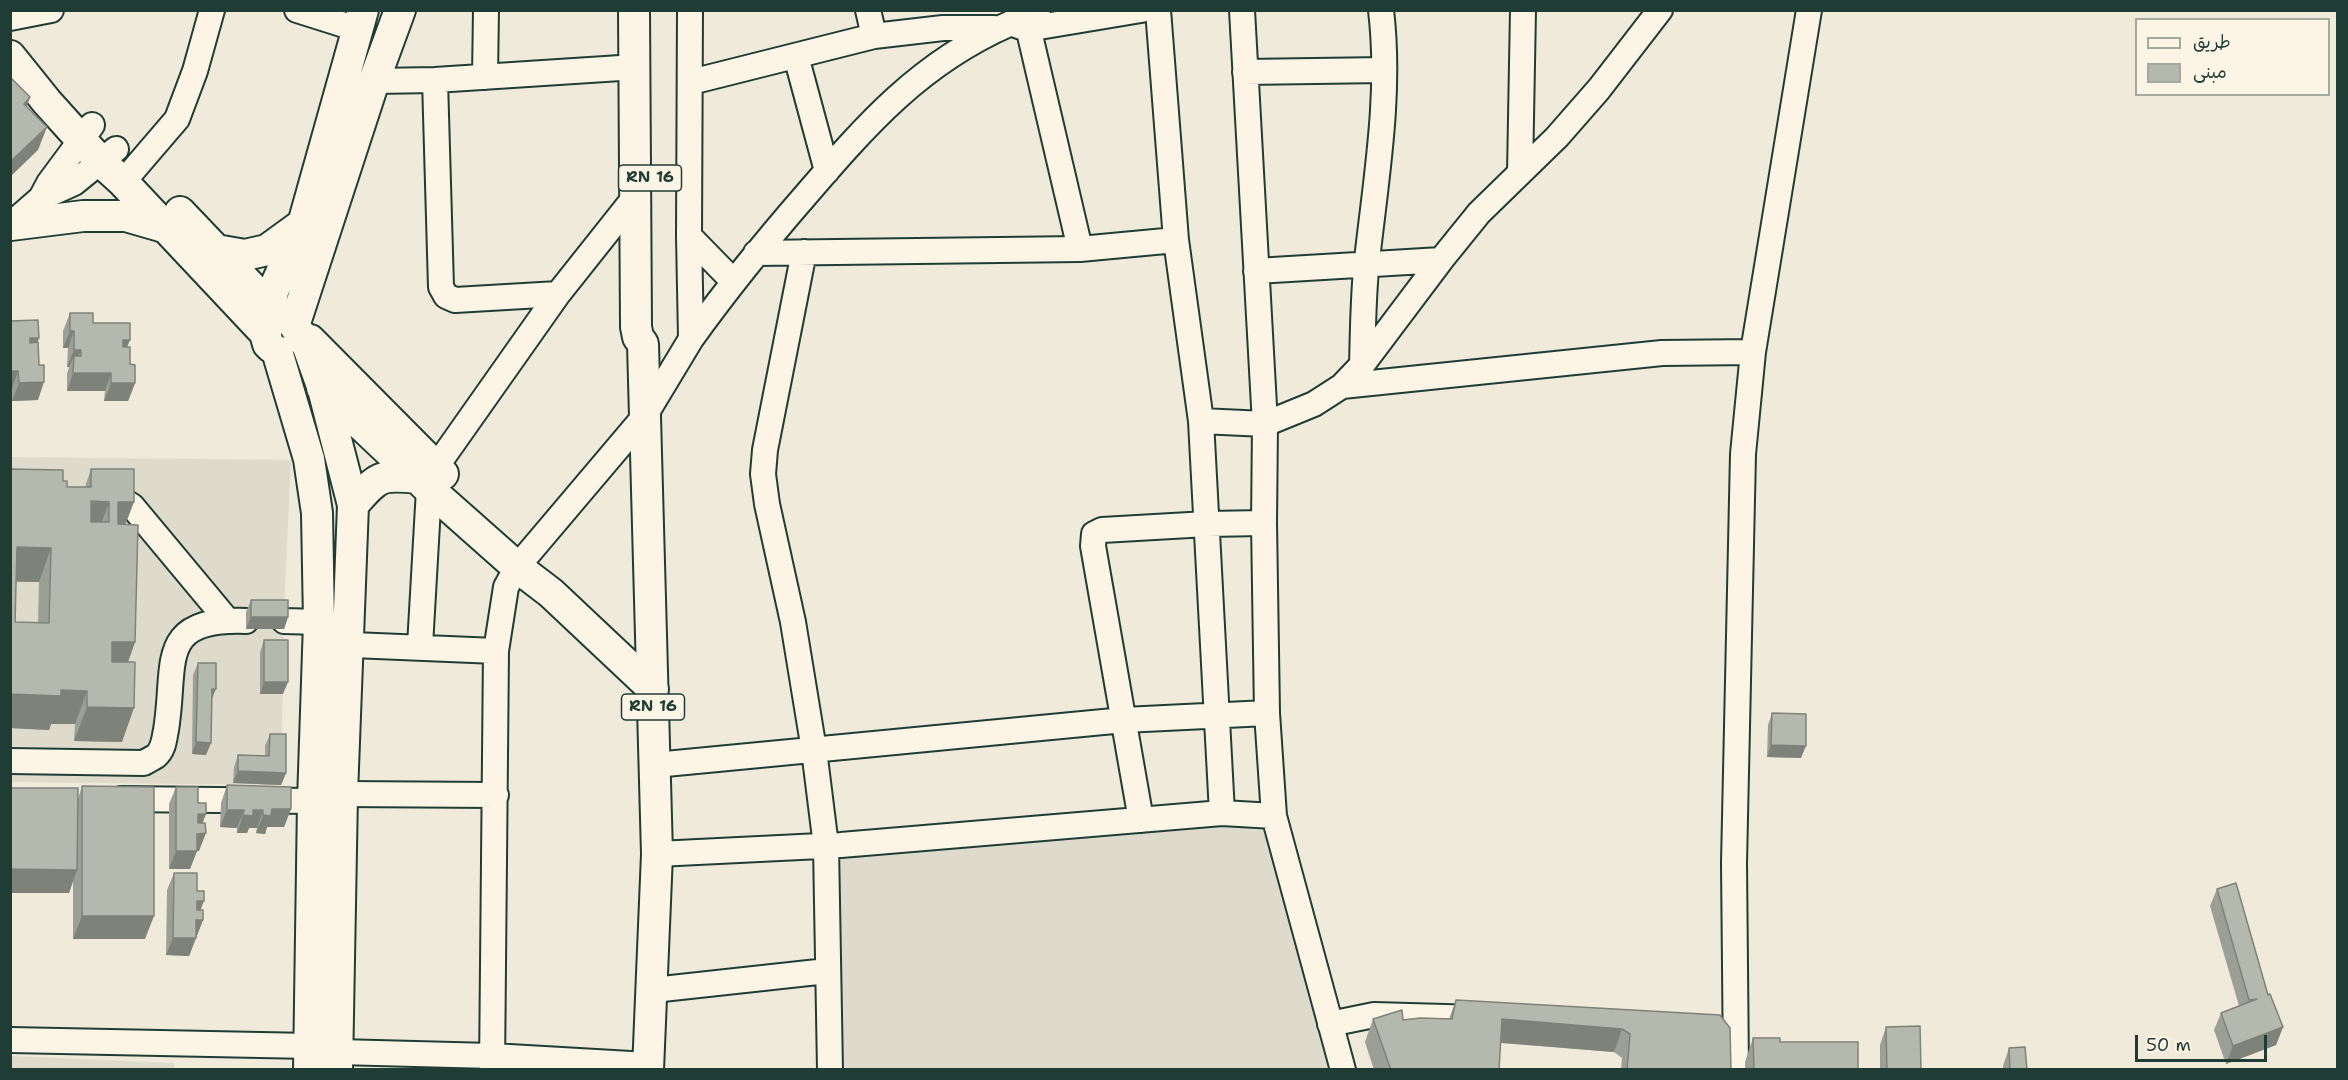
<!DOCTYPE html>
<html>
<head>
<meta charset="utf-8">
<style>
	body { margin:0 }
	#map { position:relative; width:2348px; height:1080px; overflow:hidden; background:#efeada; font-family:"Shantell Sans","Playpen Sans Arabic",sans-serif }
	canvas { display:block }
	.frame { position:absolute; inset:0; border:12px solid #1f3d34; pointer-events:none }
	.legend { position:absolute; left:2135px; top:18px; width:195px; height:78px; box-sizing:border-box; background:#fcf5e5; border:2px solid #a4ab9e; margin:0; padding:8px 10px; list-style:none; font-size:18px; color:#1f3d34 }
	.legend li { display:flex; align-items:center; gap:12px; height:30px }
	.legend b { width:30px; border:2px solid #a4ab9e }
	.scale { position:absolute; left:2135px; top:1035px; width:132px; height:27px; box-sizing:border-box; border:3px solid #1f3d34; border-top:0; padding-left:8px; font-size:18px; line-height:21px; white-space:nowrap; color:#1f3d34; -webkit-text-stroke:4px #fcf5e5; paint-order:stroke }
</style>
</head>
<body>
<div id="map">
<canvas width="2348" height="1080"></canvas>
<div class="frame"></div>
<ul class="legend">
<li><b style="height:8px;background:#fcf5e5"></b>طريق</li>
<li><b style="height:16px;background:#b5b9ad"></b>مبنى</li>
</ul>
<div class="scale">50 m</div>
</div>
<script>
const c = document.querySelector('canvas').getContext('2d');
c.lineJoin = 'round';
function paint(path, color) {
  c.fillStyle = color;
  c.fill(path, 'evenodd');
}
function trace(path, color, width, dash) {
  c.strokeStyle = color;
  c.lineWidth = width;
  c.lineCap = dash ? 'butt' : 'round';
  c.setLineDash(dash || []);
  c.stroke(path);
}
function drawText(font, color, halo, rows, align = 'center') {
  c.font = font + ' "Shantell Sans",sans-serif';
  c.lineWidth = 4.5;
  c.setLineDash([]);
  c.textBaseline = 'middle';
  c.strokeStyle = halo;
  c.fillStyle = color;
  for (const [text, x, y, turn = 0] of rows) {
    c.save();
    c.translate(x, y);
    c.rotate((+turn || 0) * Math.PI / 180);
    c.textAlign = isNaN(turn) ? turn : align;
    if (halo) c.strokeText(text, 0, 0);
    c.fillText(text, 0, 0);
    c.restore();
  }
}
paint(new Path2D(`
	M 11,457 L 291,460 L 284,612 L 281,785 L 11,782 Z
	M 1208,818 L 1275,827 L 1343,1070 L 836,1070 L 840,848 Z
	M 11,1056 L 174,1063 L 174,1069 L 11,1069 Z`), '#dedbcc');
const minor = new Path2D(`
	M 297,10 L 357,29
	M 868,10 L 874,36
	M 1158,10 L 1176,240 L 1201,421 L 1265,424 L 1314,404 L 1342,386 L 1362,365 L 1441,260 L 1479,213 L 1557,137 L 1599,89 L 1660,10
	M 1242,10 L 1265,424 L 1264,523 L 1267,713 L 1274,816 L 1343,1070
	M 1025,14 L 1080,249
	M 10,18 L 51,10
	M 1013,24 L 1027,29 L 1141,10
	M 796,56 L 827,171
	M 1245,72 L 1384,70
	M 485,77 L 486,10
	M 435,80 L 441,287 L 446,296 L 455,300 L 558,294
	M 374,81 L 435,80 L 636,67
	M 691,82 L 874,36 L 943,28 L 994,28
	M 1520,173 L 1523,10
	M 123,182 L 177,119 L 195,71 L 212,10
	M 41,198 L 74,183 L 116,149
	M 10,225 L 41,198 L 49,183 L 92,125
	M 689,236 L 733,281
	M 804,252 L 765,450 L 763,474 L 767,504 L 793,622 L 814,750 L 826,846 L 830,1070
	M 756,253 L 1080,249 L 1176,240
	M 1256,271 L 1441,260
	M 691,339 C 727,289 765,242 805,196 C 867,124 920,63 1009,24 C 1019,19 1027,14 1038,10
	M 1362,365 C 1363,330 1363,295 1367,260 C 1376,178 1391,94 1381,10
	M 1342,386 L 1662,353 L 1753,352
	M 1201,421 L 1222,813
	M 103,496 L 116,496 L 132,506 L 227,620
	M 284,621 L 319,622
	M 329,644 L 496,651
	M 420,646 L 429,489 L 436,467 L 558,294 L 635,197
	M 10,761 L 144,763 C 148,760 153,758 156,756 C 164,749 164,739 166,730 C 177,664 155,618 246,621
	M 655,765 L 1124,720 L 1267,713
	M 342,794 L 496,795
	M 121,799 L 313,801
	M 1141,820 L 1093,546 L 1094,534 L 1102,530 L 1207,524 L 1264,523
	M 657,854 L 841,845 L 1222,813 L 1274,816
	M 653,990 L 827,971
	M 1330,1024 L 1374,1015 L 1481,1018
	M 10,1040 L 310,1046
	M 338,1052 L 492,1056 L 648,1065
	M 492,1070 L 496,651 L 506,587 L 517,567 L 644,417 L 691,339 L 689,236 L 690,10
	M 1736,1070 L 1734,863 L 1743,454 L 1753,352 L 1809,10`);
const major = new Path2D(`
	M 634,10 L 636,327 L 638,337 L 643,344 L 657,854 L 648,1070
	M 10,56 L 47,102 L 102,163 L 123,182 L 265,333 L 268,344 L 271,347
	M 180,212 L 280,317
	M 11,225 L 83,216 L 126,216 L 164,227
	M 216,250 L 245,255 L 267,250 L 300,226
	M 268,322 L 273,291 L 303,224 L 363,10
	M 295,323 L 374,81 L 400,10
	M 268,324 L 280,317 L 291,320 L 308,347 L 323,389 L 353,505 L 342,794 L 337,1070
	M 310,340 L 443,474
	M 277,351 L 309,459 L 317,513 L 319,622 L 313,801 L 309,1070
	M 322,388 L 429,489 L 517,567 L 551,593 L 653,689
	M 353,505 C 378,476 380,474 418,478`);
trace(minor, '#1f3d34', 28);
trace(major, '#1f3d34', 34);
trace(minor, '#fcf5e5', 24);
trace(major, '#fcf5e5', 30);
paint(new Path2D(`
	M 70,313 L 93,323 L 127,347 L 130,364 L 135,383 L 128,401 L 104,401 L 105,391 L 67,391 L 67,374 L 69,367 L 67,367 L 68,348 L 63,348 L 63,331 Z
	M 10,321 L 39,338 L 37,342 L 38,400 L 12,401 Z
	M 10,469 L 63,481 L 67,487 L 85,487 L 91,469 L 125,525 L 135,642 L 128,662 L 122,742 L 74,741 L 75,724 L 51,724 L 49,730 L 10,728 ZM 16,582 L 39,582 L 38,623 L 15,622 Z
	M 251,600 L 288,617 L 284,629 L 246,629 L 246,612 Z
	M 264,640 L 283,694 L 260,694 L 260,652 Z
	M 198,663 L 212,700 L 206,755 L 192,754 L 193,675 Z
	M 1772,713 L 1801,758 L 1767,757 L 1768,725 Z
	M 270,734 L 286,773 L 281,785 L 233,783 L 234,767 L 238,755 L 265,756 L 265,746 Z
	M 227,785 L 291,809 L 284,827 L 267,827 L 265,834 L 256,833 L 257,828 L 249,828 L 247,833 L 237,833 L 237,828 L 220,827 L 221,803 Z
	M 82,786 L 145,939 L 73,939 L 73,880 L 69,893 L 10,893 L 10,788 L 78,799 Z
	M 176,787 L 198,803 L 202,823 L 199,851 L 197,851 L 190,869 L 169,869 L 169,804 Z
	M 174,873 L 200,910 L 203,920 L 189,956 L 166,955 L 167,890 Z
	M 2217,889 L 2268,995 L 2283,1027 L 2276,1045 L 2226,1064 L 2214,1030 L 2221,1013 L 2239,1006 L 2210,906 Z
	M 1456,1000 L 1720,1015 L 1731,1070 L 1621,1070 L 1622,1058 L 1614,1052 L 1500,1043 L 1499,1070 L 1374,1070 L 1365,1042 L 1373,1019 L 1403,1020 L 1449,1019 Z
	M 1886,1027 L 1921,1070 L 1880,1070 L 1880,1045 Z
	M 1753,1038 L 1780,1042 L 1858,1070 L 1745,1070 L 1745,1062 Z
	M 2009,1048 L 2027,1070 L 2003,1070 L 2003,1066 Z`), '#9c9f95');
paint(new Path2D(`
	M 30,97 L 22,121 L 24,104 Z
	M 47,127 L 38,150 L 10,177 L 10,162 Z
	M 70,331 L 74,331 L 68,348 L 63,348 Z
	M 30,338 L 39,338 L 32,356 Z
	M 123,340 L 130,340 L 123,358 Z
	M 74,350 L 81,350 L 74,367 L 74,356 L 69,367 L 67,367 Z
	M 10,371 L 18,371 L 12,389 L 10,389 Z
	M 73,373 L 111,373 L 105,391 L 67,391 Z
	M 44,382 L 38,400 L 12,401 L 19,383 Z
	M 111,383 L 135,383 L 128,401 L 104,401 Z
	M 91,501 L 109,502 L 97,536 L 79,535 Z
	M 118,502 L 134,502 L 121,536 L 106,536 Z
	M 17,547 L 51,548 L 39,582 L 10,581 Z
	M 251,617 L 288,617 L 284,629 L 246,629 Z
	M 112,642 L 135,642 L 123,676 L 100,676 Z
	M 264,682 L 288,682 L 283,694 L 260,694 Z
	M 212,689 L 216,689 L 211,701 Z
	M 61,690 L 87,691 L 75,724 L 51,724 L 49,730 L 10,728 L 10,694 Z
	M 87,707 L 134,708 L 122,742 L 74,741 Z
	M 196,742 L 211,743 L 206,755 L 192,754 Z
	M 1771,745 L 1806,746 L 1801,758 L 1767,757 Z
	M 238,771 L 286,773 L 281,785 L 233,783 Z
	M 272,809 L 291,809 L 284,827 L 267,827 L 265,834 L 256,833 L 263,815 Z
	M 227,810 L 244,810 L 237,828 L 220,827 Z
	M 253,810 L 263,810 L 257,828 L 249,828 L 247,833 L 237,833 L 243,815 Z
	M 198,814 L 206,814 L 199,832 L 191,832 Z
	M 206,833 L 199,851 L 197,851 L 190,869 L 169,869 L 176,851 L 197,834 Z
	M 10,869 L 77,870 L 69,893 L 10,893 Z
	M 197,901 L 204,901 L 197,919 Z
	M 82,916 L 154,916 L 145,939 L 73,939 Z
	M 196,920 L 203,920 L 196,938 L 189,938 Z
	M 173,938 L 196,938 L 189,956 L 166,955 Z
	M 1502,1019 L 1622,1029 L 1614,1052 L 1493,1042 Z
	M 2283,1027 L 2276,1045 L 2226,1064 L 2233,1046 Z`), '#7f8279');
const building = new Path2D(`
	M 10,77 L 30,97 L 24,104 L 47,127 L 10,162 Z
	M 70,313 L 93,313 L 93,323 L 130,323 L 130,340 L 123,340 L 123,347 L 130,347 L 130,364 L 135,365 L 135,383 L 111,383 L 111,373 L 73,373 L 74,356 L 81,356 L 81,350 L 74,350 L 74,331 L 70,331 Z
	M 38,320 L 39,338 L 30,338 L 30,343 L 38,342 L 39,365 L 44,365 L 44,382 L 19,383 L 18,371 L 10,371 L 10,321 Z
	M 10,469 L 63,470 L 63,481 L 67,481 L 67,487 L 91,487 L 91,469 L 134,469 L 134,502 L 118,502 L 118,524 L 138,525 L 135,642 L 112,642 L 112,662 L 135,662 L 134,708 L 87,707 L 87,691 L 61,690 L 61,696 L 10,694 ZM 91,501 L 109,502 L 109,522 L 91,522 ZM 17,547 L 51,548 L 49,623 L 15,622 Z
	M 251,600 L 288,600 L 288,617 L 251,617 Z
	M 264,640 L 288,640 L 288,682 L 264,682 Z
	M 198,663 L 216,663 L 216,689 L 212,689 L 211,743 L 196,742 Z
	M 1772,713 L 1806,714 L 1806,746 L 1771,745 Z
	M 270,734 L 286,734 L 286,773 L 238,771 L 238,755 L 269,756 Z
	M 227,785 L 291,787 L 291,809 L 272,809 L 271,816 L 263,815 L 263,810 L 253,810 L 253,816 L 243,815 L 244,810 L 227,810 Z
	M 82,786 L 154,787 L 154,916 L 82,916 Z
	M 176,787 L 198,787 L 198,803 L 206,803 L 206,814 L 198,814 L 198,823 L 205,823 L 206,833 L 197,834 L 197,851 L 176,851 Z
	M 10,788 L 78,788 L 77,870 L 10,869 Z
	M 174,873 L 197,873 L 197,891 L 204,891 L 204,901 L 197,901 L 197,910 L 203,910 L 203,920 L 196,920 L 196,938 L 173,938 Z
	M 2236,883 L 2268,995 L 2270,994 L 2283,1027 L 2233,1046 L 2221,1013 L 2257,999 L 2249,1000 L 2217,889 Z
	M 1456,1000 L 1720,1015 L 1730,1028 L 1731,1070 L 1627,1070 L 1630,1034 L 1622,1029 L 1502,1019 L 1499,1070 L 1391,1070 L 1373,1019 L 1402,1010 L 1403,1020 L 1420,1018 L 1452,1019 Z
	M 1920,1026 L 1921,1070 L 1887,1070 L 1886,1027 Z
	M 1753,1038 L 1780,1038 L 1780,1042 L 1858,1042 L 1858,1070 L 1754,1070 Z
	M 2025,1047 L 2027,1070 L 2010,1070 L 2009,1048 Z`);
paint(building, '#b5b9ad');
trace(building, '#7f8279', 1.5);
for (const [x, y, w] of [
	[650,178,63],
	[653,707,63]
]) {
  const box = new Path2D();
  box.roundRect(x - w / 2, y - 13, w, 26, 4.5);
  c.fillStyle = '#fcf5e5';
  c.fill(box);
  trace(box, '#1f3d34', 1.5);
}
drawText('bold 16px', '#1f3d34', null, [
	["RN 16",650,178],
	["RN 16",653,707]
]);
</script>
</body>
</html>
